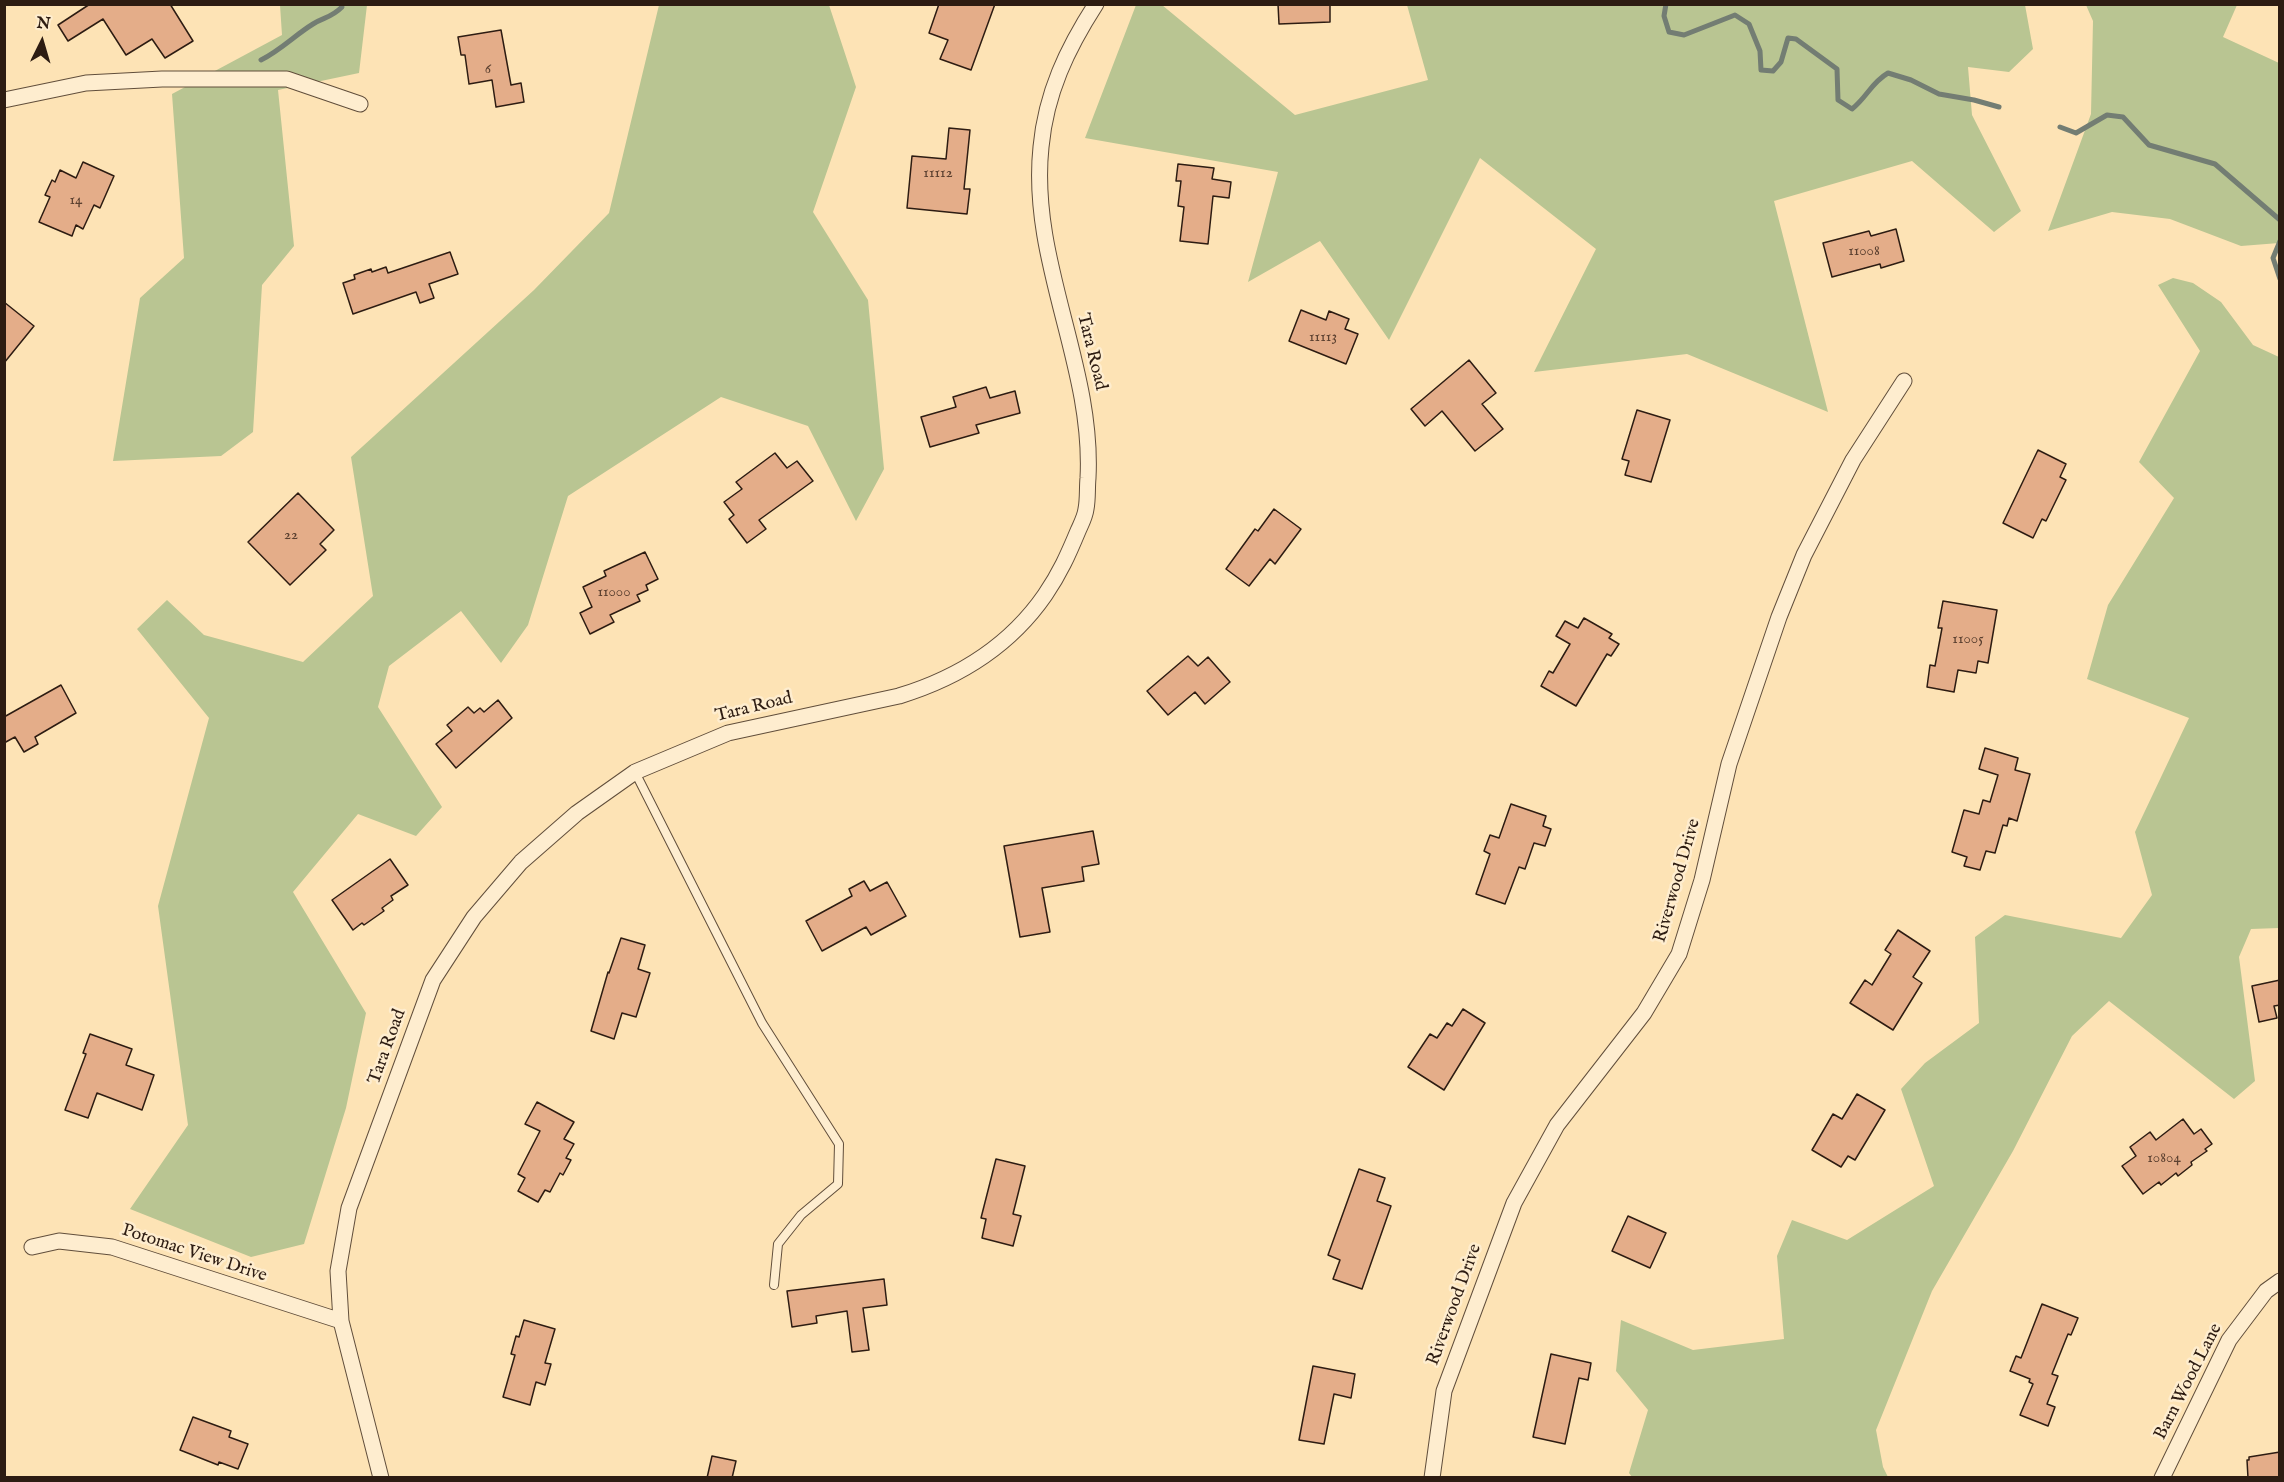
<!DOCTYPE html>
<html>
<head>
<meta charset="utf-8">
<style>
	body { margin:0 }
	#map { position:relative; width:2284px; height:1482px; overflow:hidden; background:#fde3b5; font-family:"IM FELL English",serif }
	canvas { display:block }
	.frame { position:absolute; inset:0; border:6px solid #2d1c12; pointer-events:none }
	.north { position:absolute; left:12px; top:12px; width:60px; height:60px; -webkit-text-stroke:4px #feedcf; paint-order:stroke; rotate:5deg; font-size:16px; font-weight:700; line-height:24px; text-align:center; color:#2d1c12 }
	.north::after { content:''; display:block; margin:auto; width:21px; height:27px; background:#2d1c12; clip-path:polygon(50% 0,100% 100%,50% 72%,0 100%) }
</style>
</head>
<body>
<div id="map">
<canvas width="2284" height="1482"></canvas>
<div class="frame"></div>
<div class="north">N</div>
</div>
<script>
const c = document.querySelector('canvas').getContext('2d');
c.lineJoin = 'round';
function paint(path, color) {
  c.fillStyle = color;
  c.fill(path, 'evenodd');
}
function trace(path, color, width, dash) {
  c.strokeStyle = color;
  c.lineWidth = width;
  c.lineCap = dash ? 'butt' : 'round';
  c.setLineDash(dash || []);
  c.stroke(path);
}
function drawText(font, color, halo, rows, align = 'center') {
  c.font = font + ' "IM FELL English",serif';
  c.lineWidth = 5;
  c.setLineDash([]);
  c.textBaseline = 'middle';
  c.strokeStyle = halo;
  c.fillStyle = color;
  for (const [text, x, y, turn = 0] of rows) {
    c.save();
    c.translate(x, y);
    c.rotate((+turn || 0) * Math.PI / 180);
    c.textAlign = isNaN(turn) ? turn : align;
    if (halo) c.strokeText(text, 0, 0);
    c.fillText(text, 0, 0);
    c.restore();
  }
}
paint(new Path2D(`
	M 280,5 L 367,5 L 359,73 L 278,90 L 294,246 L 262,285 L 253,432 L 221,456 L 113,461 L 140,298 L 184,258 L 172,94 L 282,35 Z
	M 659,5 L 829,5 L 856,87 L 813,212 L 868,300 L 884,469 L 856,521 L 808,426 L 721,397 L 568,496 L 528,625 L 501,663 L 461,611 L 389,666 L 378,707 L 442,807 L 416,836 L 358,814 L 293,892 L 366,1013 L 346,1108 L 304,1244 L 251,1257 L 130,1209 L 188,1125 L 158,906 L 209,718 L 137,629 L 167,600 L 204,635 L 303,662 L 373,596 L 351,457 L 534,290 L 609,213 Z
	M 1136,5 L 1162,5 L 1295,115 L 1428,80 L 1407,5 L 2025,5 L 2033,49 L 2009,72 L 1968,67 L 1972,115 L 2021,211 L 1994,232 L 1912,161 L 1774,201 L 1828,412 L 1687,354 L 1534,372 L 1596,249 L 1480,158 L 1389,340 L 1320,241 L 1248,282 L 1278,172 L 1085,138 Z
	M 2086,5 L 2237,5 L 2223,37 L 2279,63 L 2279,243 L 2241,246 L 2170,219 L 2112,212 L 2048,231 L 2091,114 L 2093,21 Z
	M 2173,278 L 2193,283 L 2221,302 L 2253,345 L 2279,357 L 2279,928 L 2251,929 L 2239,957 L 2255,1081 L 2234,1099 L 2109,1001 L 2072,1036 L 2013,1151 L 1932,1291 L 1876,1430 L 1883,1467 L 1888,1477 L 1632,1477 L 1629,1473 L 1648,1410 L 1616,1371 L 1621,1320 L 1693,1350 L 1784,1339 L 1777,1256 L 1792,1220 L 1847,1240 L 1934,1186 L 1901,1089 L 1925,1063 L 1979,1023 L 1975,937 L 2005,915 L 2121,938 L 2152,895 L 2135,832 L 2189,718 L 2087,679 L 2108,605 L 2174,498 L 2139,462 L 2200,351 L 2158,285 Z`), '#b9c592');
trace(new Path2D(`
	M 1666,4 L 1664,16 L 1669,32 L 1684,35 L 1735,15 L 1749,24 L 1760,51 L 1761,70 L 1773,71 L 1781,62 L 1788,38 L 1796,39 L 1837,69 L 1838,100 L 1852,109 C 1868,96 1871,83 1888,73 L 1911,80 L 1939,94 L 1974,100 L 1999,107
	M 261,60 C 281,50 295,35 313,24 C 324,17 331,18 342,7 L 341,4
	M 2060,127 L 2076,133 L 2107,115 L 2123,117 L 2149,145 L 2215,164 L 2280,220
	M 2280,241 L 2273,258 L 2280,279`), '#737d73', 5);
const building = new Path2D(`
	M 90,4 L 170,4 L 193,41 L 165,58 L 152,39 L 126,55 L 103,19 L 68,41 L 58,25 Z
	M 939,4 L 995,4 L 971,70 L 940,59 L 948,40 L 929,33 Z
	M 1278,4 L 1330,4 L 1330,22 L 1279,24 Z
	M 501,30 L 511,85 L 521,83 L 524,102 L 496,107 L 492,80 L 469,84 L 465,55 L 461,55 L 458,37 Z
	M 949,128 L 970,130 L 964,189 L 970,189 L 967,214 L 907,208 L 912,156 L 946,159 Z
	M 83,162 L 114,176 L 100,208 L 94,205 L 83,229 L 76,225 L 72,236 L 39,222 L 50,197 L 45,195 L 52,180 L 55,182 L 60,170 L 76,178 Z
	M 1178,164 L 1214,168 L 1212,179 L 1231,182 L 1229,198 L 1213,196 L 1208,244 L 1180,241 L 1184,207 L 1178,206 L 1181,181 L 1176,181 Z
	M 1896,229 L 1904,261 L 1881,268 L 1880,264 L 1832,277 L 1823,243 L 1869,231 L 1871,236 Z
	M 450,252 L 458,274 L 429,284 L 434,298 L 420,303 L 416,292 L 353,314 L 343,283 L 355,279 L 354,275 L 371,269 L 372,272 L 386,267 L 388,273 Z
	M 4,302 L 34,326 L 4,363 Z
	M 1301,310 L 1326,320 L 1329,311 L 1349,319 L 1345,329 L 1358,334 L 1346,364 L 1289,341 Z
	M 1469,360 L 1496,393 L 1482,404 L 1503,429 L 1475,451 L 1442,411 L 1425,426 L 1411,409 Z
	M 986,387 L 990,398 L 1015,391 L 1020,413 L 976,425 L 979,433 L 930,447 L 921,417 L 956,407 L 953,397 Z
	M 1637,410 L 1670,420 L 1651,482 L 1625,475 L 1629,461 L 1622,459 Z
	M 2038,450 L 2066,464 L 2060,477 L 2066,480 L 2046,521 L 2042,519 L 2033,538 L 2003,523 Z
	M 775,453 L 787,468 L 797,461 L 813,481 L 759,520 L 766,529 L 747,543 L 729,519 L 734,515 L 724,502 L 742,489 L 736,482 Z
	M 298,493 L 334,530 L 320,544 L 326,550 L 290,585 L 248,542 Z
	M 1274,509 L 1301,529 L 1275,564 L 1270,559 L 1249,586 L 1226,569 L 1255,529 L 1258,531 Z
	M 645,552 L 658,579 L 646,585 L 648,590 L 637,595 L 640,601 L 610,615 L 614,622 L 590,634 L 580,613 L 592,607 L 583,587 L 606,576 L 604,571 Z
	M 1943,601 L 1997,610 L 1988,663 L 1978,661 L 1976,673 L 1958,670 L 1954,692 L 1927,687 L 1930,665 L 1935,666 L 1942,628 L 1938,628 Z
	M 1584,618 L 1612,634 L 1609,638 L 1619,644 L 1611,656 L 1607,654 L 1576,706 L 1541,686 L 1549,671 L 1553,673 L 1570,644 L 1556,636 L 1565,621 L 1578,628 Z
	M 1188,656 L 1198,666 L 1208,657 L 1230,682 L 1205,704 L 1195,692 L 1168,715 L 1147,691 Z
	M 61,685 L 76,713 L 35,737 L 38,744 L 24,752 L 15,737 L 4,743 L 4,717 Z
	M 498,700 L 512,718 L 456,768 L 436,744 L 452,731 L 447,725 L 468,707 L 474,713 L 480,708 L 484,712 Z
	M 1985,748 L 2018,758 L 2015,770 L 2030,774 L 2017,821 L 2009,818 L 2007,826 L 2003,825 L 1995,853 L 1986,851 L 1980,870 L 1964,866 L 1967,857 L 1952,852 L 1964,810 L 1979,814 L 1983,800 L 1990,802 L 1998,775 L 1979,769 Z
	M 1511,804 L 1546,816 L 1543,826 L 1551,829 L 1545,846 L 1534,843 L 1525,869 L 1519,867 L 1505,904 L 1476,894 L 1490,854 L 1484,851 L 1490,835 L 1499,838 Z
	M 1093,831 L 1099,864 L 1082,867 L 1084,881 L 1042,888 L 1050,932 L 1020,937 L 1004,846 Z
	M 390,859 L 408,885 L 391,896 L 393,900 L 382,908 L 384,911 L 364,925 L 362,923 L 353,930 L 332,900 Z
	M 864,881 L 870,891 L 887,882 L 906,916 L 871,935 L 866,927 L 822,951 L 806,921 L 852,896 L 849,889 Z
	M 1898,930 L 1930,951 L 1913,977 L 1922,983 L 1893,1030 L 1850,1003 L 1865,980 L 1872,985 L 1891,954 L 1885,950 Z
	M 621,938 L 645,945 L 638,969 L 650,973 L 636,1017 L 622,1013 L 614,1039 L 591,1031 L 608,972 L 609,973 Z
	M 2280,980 L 2280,1005 L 2274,1006 L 2277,1018 L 2259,1022 L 2252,986 Z
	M 1463,1009 L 1485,1023 L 1444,1090 L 1408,1067 L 1430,1034 L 1437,1038 L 1447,1023 L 1452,1026 Z
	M 90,1034 L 132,1049 L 126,1065 L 154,1075 L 142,1110 L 97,1093 L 88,1118 L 65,1110 L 86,1054 L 83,1053 Z
	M 1857,1094 L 1885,1110 L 1855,1160 L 1848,1156 L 1841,1167 L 1812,1150 L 1833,1114 L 1842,1119 Z
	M 537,1102 L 574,1122 L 564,1139 L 574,1144 L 566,1158 L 571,1160 L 563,1175 L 560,1173 L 550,1192 L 545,1190 L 538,1202 L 518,1191 L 525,1178 L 518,1174 L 540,1131 L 525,1124 Z
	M 2183,1119 L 2194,1134 L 2201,1129 L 2212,1144 L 2205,1149 L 2207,1151 L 2191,1162 L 2192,1165 L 2178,1176 L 2176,1173 L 2161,1185 L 2159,1182 L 2143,1194 L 2122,1166 L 2136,1156 L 2130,1147 L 2150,1132 L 2156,1140 Z
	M 996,1159 L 1025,1166 L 1013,1214 L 1021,1216 L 1013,1246 L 982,1238 L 986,1219 L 981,1218 Z
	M 1359,1169 L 1385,1178 L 1377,1201 L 1391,1206 L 1362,1289 L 1333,1279 L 1340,1260 L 1328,1255 Z
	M 1628,1216 L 1666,1233 L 1650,1268 L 1612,1251 Z
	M 884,1279 L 887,1305 L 863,1308 L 869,1350 L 852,1352 L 847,1311 L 816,1316 L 817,1323 L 792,1327 L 787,1291 Z
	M 2042,1304 L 2078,1318 L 2071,1335 L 2068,1334 L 2052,1374 L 2058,1376 L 2047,1404 L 2055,1407 L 2048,1426 L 2020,1415 L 2033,1384 L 2029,1382 L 2030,1379 L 2010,1371 L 2016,1356 L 2021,1358 Z
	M 524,1320 L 555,1329 L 545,1363 L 551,1364 L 545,1385 L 536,1382 L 530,1405 L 503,1397 L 515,1355 L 511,1354 L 516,1336 L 519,1337 Z
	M 1551,1354 L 1591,1363 L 1588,1380 L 1579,1378 L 1565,1444 L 1533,1437 Z
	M 1313,1366 L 1355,1374 L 1351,1398 L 1334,1394 L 1324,1444 L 1299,1440 Z
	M 193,1417 L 231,1431 L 229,1437 L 248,1444 L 238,1469 L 219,1462 L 218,1465 L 180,1450 Z
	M 2280,1452 L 2280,1478 L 2248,1478 L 2247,1460 L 2249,1460 L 2249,1457 Z
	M 712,1456 L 736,1461 L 732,1478 L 707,1478 Z`);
paint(building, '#e4ad89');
trace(building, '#2d1c12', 1.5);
const service = new Path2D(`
	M 635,772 L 762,1023 L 839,1144 L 838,1184 L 801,1215 L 778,1244 L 774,1285`);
const minor = new Path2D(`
	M 4,100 L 86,83 L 162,79 L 287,79 L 360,104
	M 32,1247 L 59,1241 L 112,1247 L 341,1321
	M 381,1478 L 341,1321 L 338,1271 L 349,1208 L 433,980 L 474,917 L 521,862 L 577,813 L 635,772 L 728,733 L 899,696 C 958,678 1009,647 1045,595 C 1060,573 1068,555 1078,531 C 1081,524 1085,517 1086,509 C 1088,499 1087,488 1088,478 C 1094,365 1029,261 1041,147 C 1046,93 1067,49 1096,4
	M 1432,1478 L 1444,1391 L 1514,1203 L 1557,1125 L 1644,1013 L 1679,954 L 1702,880 L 1729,764 L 1779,617 L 1804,555 L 1853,460 L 1904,381
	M 2162,1478 L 2229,1340 L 2266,1291 L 2280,1281`);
trace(service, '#614e3b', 10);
trace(minor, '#614e3b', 17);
trace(service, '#feedcf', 8);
trace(minor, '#feedcf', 15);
drawText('15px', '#5b4030', null, [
	["6",488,70],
	["11112",938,174],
	["14",76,201],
	["11008",1864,252],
	["11113",1323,338],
	["22",291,536],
	["11000",614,593],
	["11005",1968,640],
	["10804",2164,1159]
]);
drawText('18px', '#2d1c12', '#feedcf', [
	["Tara Road",1091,352,76],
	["Tara Road",754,708,-14],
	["Riverwood Drive",1678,881,-74],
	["Tara Road",388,1047,-70],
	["Potomac View Drive",194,1254,18],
	["Riverwood Drive",1455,1305,-70],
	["Barn Wood Lane",2189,1382,-63]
]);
</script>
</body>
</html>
